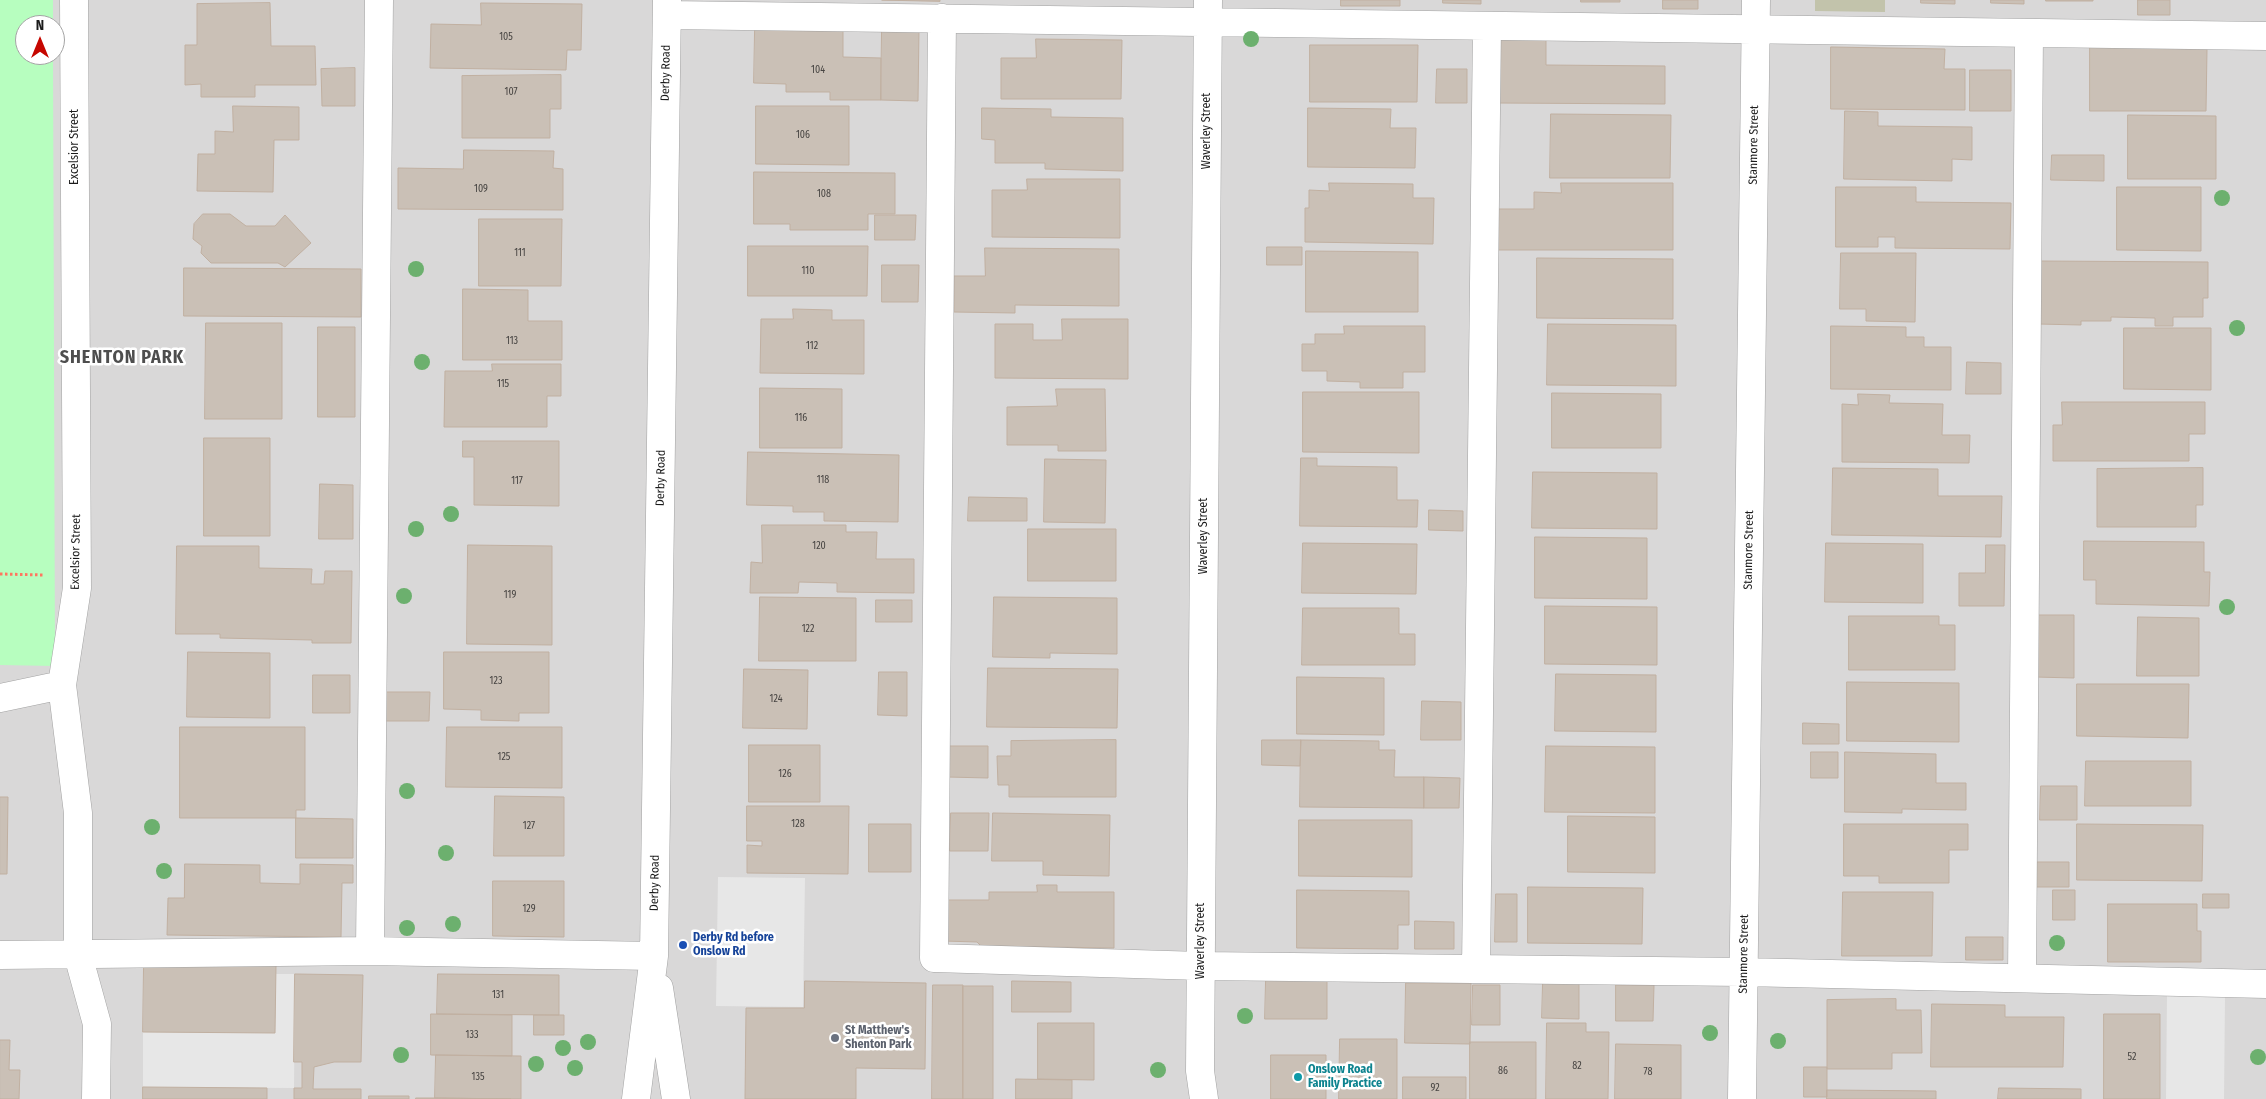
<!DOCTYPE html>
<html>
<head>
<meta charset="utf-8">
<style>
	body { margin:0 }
	#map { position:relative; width:2266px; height:1099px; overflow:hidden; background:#eeeadf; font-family:"Fira Sans Condensed",sans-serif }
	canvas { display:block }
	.north { position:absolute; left:15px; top:15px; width:50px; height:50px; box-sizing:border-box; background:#fff; border:1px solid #a4a4a4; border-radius:50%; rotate:0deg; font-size:14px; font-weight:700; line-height:20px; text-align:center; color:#1b1b1b }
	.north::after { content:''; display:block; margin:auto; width:18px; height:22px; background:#c60700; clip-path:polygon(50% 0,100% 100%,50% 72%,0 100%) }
</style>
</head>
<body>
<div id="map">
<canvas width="2266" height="1099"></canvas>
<div class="north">N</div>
</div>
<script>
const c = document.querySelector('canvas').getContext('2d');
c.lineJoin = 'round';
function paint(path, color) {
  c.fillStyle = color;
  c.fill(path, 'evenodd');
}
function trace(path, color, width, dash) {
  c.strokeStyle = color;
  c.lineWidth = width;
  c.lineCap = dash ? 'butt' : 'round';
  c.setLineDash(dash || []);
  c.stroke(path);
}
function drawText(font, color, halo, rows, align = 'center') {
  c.font = font + ' "Fira Sans Condensed",sans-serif';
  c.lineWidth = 5;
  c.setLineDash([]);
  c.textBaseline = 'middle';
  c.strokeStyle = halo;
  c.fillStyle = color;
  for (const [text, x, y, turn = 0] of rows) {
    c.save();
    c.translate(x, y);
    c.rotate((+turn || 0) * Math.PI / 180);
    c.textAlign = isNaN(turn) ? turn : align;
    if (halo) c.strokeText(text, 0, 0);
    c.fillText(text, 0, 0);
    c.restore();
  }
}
paint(new Path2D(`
	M 0,0 L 2266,0 L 2266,1099 L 0,1099 ZM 25,25 L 55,25 L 55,55 L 25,55 Z`), '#d9d8d8');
paint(new Path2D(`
	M 1815,0 L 1885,0 L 1885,12 L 1815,11 Z`), '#c2c3ab');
paint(new Path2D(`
	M 0,0 L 53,0 L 53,25 L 25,25 L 25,55 L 53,55 L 55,666 L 0,665 Z`), '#b7febf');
paint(new Path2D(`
	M 718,877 L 805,878 L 803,1007 L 716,1006 Z
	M 276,974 L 295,974 L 294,1088 L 143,1087 L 143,1032 L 275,1033 Z
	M 2167,996 L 2225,997 L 2224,1099 L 2166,1099 Z`), '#e7e7e7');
const building = new Path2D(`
	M 882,0 L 940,0 L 940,1 Z
	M 1341,0 L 1400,0 L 1400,6 L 1341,6 Z
	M 1443,0 L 1481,0 L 1481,4 L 1443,3 Z
	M 1581,0 L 1620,0 L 1620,2 L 1581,2 Z
	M 1663,0 L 1698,0 L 1698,9 L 1663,9 Z
	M 1921,0 L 1955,0 L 1955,4 L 1921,3 Z
	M 1991,0 L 2024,0 L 2024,4 L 1991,3 Z
	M 2046,0 L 2093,0 L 2093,1 L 2046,1 Z
	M 2138,0 L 2170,0 L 2170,15 L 2138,15 Z
	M 270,3 L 271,46 L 315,46 L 316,85 L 255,85 L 255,97 L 201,97 L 201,84 L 185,85 L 185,45 L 197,45 L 197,4 Z
	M 481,3 L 582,4 L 581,50 L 567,50 L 566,70 L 430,68 L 431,24 L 481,25 Z
	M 882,28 L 919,29 L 918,101 L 881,100 Z
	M 755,30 L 843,31 L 843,57 L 881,58 L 881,100 L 830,100 L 830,92 L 786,92 L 786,84 L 754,83 Z
	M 1496,36 L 1546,36 L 1546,65 L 1665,66 L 1665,104 L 1496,103 Z
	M 1036,39 L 1122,40 L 1121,99 L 1001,99 L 1001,58 L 1036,58 Z
	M 1310,45 L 1418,45 L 1417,102 L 1310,102 Z
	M 1831,47 L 1945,49 L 1944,69 L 1965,69 L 1965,110 L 1831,109 Z
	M 2090,47 L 2207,49 L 2206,111 L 2090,111 Z
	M 355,68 L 355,106 L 322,106 L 321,69 Z
	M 1437,69 L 1467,69 L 1467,103 L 1436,103 Z
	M 1970,70 L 2011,70 L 2011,111 L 1970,111 Z
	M 561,75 L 561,109 L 550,109 L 550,138 L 462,138 L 462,76 Z
	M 233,106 L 299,107 L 299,140 L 274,140 L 273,192 L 197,191 L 198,154 L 215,154 L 215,131 L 233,132 Z
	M 756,106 L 849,106 L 849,165 L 756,164 Z
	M 982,108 L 1051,109 L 1051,117 L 1123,118 L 1123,171 L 1045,169 L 1045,163 L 995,163 L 995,140 L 982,139 Z
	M 1308,108 L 1391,109 L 1390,128 L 1416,128 L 1415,168 L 1308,167 Z
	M 1845,111 L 1878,112 L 1878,126 L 1972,127 L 1972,160 L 1952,159 L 1952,181 L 1844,179 Z
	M 1551,114 L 1671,115 L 1670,178 L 1550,178 Z
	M 2128,115 L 2216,116 L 2216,179 L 2128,179 Z
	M 464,150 L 554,151 L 553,168 L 563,169 L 563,210 L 398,209 L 398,168 L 463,169 Z
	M 2052,155 L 2104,155 L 2104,181 L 2051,180 Z
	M 754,172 L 895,173 L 895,214 L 868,214 L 868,230 L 790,230 L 790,224 L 754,224 Z
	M 1027,179 L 1120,179 L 1120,238 L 992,237 L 992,190 L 1027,190 Z
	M 1329,183 L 1413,184 L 1413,198 L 1434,198 L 1433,244 L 1305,242 L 1305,208 L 1309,208 L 1309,190 L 1329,191 Z
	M 1561,183 L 1673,183 L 1673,250 L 1496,250 L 1496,209 L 1534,209 L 1534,192 L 1561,193 Z
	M 1836,187 L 1916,187 L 1916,202 L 2011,203 L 2010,249 L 1895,248 L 1895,237 L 1878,237 L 1878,247 L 1836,247 Z
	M 2117,187 L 2201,187 L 2201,251 L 2117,250 Z
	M 203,214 L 230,214 L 246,226 L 275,226 L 285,215 L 311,243 L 285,267 L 278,263 L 211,263 L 201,253 L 202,246 L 193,239 L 194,224 Z
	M 875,215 L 916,215 L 915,240 L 875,240 Z
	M 479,219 L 562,219 L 561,286 L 479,286 Z
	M 748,246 L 868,246 L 867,296 L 748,296 Z
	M 1267,247 L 1302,247 L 1302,265 L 1267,265 Z
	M 985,248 L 1119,249 L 1119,306 L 1015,305 L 1015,313 L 954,312 L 954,276 L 985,276 Z
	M 1306,251 L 1418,252 L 1418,312 L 1306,312 Z
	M 1841,253 L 1916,253 L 1915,322 L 1866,321 L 1866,309 L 1840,309 Z
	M 1537,258 L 1673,259 L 1673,319 L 1537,318 Z
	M 2038,261 L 2208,262 L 2208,298 L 2203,298 L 2203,317 L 2173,317 L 2173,326 L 2155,326 L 2155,318 L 2111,317 L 2111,321 L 2081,321 L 2081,325 L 2038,324 Z
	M 882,265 L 919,265 L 918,302 L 882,302 Z
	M 184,268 L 361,269 L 361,317 L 184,316 Z
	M 463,289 L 528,290 L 528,321 L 562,321 L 562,360 L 463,360 Z
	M 793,309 L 832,310 L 832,320 L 864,320 L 864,374 L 760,373 L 761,319 L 793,319 Z
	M 1062,319 L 1128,319 L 1128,379 L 995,378 L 995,324 L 1033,324 L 1033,340 L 1062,340 Z
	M 206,323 L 282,323 L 282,419 L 205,419 Z
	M 1548,324 L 1676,325 L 1676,386 L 1547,385 Z
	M 1344,326 L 1425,326 L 1425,372 L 1403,372 L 1403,388 L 1360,388 L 1360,382 L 1327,381 L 1327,371 L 1302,371 L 1302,344 L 1315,344 L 1315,334 L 1344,334 Z
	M 1831,326 L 1906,327 L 1906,337 L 1924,337 L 1924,347 L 1951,347 L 1951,390 L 1831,389 Z
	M 318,327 L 355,327 L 355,417 L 318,417 Z
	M 2124,328 L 2211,328 L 2211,390 L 2124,389 Z
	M 1967,362 L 2001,363 L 2001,394 L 1966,394 Z
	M 492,364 L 561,364 L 561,396 L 547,396 L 547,427 L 444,427 L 445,371 L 492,371 Z
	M 760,388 L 842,389 L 842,448 L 760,448 Z
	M 1056,389 L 1105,389 L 1106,451 L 1058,451 L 1058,445 L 1007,445 L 1007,407 L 1057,406 Z
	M 1303,392 L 1419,392 L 1419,453 L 1303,452 Z
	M 1552,393 L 1661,394 L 1661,448 L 1552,448 Z
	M 1858,394 L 1890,395 L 1889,403 L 1943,404 L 1942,435 L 1970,435 L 1969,463 L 1842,462 L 1842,404 L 1858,405 Z
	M 2062,402 L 2205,402 L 2205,434 L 2189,434 L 2189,461 L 2053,461 L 2053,425 L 2062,425 Z
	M 204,438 L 270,438 L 270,536 L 204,536 Z
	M 463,441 L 559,441 L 559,506 L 474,505 L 474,457 L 463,457 Z
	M 748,452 L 899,455 L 898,522 L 824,521 L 824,512 L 793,512 L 793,506 L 747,505 Z
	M 1301,458 L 1317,458 L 1317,466 L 1397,467 L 1397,500 L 1418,500 L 1417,527 L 1300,526 Z
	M 1045,459 L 1106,460 L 1105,523 L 1044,522 Z
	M 1833,468 L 1938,469 L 1938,496 L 2002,496 L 2001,537 L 1832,535 Z
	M 2203,468 L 2203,505 L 2196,505 L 2196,527 L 2097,527 L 2097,469 Z
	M 1533,472 L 1657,473 L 1657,529 L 1532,528 Z
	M 320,484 L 353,485 L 353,539 L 319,539 Z
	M 969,497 L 1027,498 L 1027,521 L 968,521 Z
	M 1429,510 L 1463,511 L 1463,531 L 1429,530 Z
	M 762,525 L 846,525 L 846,532 L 877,532 L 876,559 L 914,559 L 914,593 L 837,592 L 837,583 L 799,582 L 798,593 L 750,593 L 751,562 L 762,563 Z
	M 1028,529 L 1116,529 L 1116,581 L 1028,581 Z
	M 1535,537 L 1647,538 L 1647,599 L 1535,598 Z
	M 2084,541 L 2204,542 L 2204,572 L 2210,572 L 2209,606 L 2096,604 L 2096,580 L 2084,580 Z
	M 1303,543 L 1417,544 L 1416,594 L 1302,593 Z
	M 1826,543 L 1923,544 L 1923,603 L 1825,602 Z
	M 468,545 L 552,546 L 552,645 L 467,644 Z
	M 1986,545 L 2005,545 L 2004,606 L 1959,606 L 1959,573 L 1985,573 Z
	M 177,546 L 259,546 L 259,568 L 312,569 L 311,584 L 324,584 L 325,571 L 352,571 L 351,643 L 312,643 L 312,640 L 220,638 L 220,634 L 176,634 Z
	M 760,597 L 856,598 L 856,661 L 759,661 Z
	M 994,597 L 1117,598 L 1117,654 L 1050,653 L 1050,658 L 993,657 Z
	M 876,600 L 912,600 L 912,622 L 876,622 Z
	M 1545,606 L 1657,607 L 1657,665 L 1545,664 Z
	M 1303,608 L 1399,608 L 1399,634 L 1415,634 L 1415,665 L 1302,665 Z
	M 2035,615 L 2074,615 L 2074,678 L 2035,677 Z
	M 1849,616 L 1939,616 L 1939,625 L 1955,625 L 1955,670 L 1849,670 Z
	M 2138,617 L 2199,618 L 2199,676 L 2137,676 Z
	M 188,652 L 270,653 L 270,718 L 187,717 Z
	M 444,652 L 549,652 L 549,713 L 519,713 L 519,721 L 481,720 L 481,710 L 444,709 Z
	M 988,668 L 1118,669 L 1117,728 L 987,727 Z
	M 744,669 L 808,670 L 807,729 L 743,728 Z
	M 879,672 L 907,672 L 907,716 L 878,715 Z
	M 1556,674 L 1656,675 L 1656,732 L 1555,731 Z
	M 313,675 L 350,675 L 350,713 L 313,713 Z
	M 1297,677 L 1384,678 L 1384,735 L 1297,734 Z
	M 1847,682 L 1959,683 L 1959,742 L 1847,741 Z
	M 2077,684 L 2189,684 L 2188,738 L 2077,736 Z
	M 384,692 L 430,692 L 429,721 L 384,721 Z
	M 1422,701 L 1461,702 L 1461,740 L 1421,740 Z
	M 1803,723 L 1839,724 L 1839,744 L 1803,744 Z
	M 180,727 L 305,727 L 305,810 L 296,810 L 296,818 L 180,818 Z
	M 447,727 L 562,727 L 562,788 L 446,787 Z
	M 1116,740 L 1116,797 L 1009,797 L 1009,785 L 998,785 L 997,756 L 1011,756 L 1011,741 Z
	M 1262,740 L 1301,740 L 1300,766 L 1262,765 Z
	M 1301,740 L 1379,741 L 1379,750 L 1395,750 L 1394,777 L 1424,777 L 1424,808 L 1300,807 Z
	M 749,745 L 820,745 L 820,802 L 749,802 Z
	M 947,746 L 988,746 L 988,778 L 947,777 Z
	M 1546,746 L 1655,747 L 1655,813 L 1545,812 Z
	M 1811,752 L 1838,752 L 1838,778 L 1811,778 Z
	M 1845,752 L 1936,754 L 1936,783 L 1966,783 L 1966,810 L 1902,809 L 1902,813 L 1845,812 Z
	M 2086,761 L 2191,761 L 2191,806 L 2085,806 Z
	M 1424,777 L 1460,778 L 1459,808 L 1424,808 Z
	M 2041,786 L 2077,786 L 2077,820 L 2040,820 Z
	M 495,796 L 564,797 L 564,856 L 494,856 Z
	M 0,797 L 8,797 L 7,874 L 0,874 Z
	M 747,806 L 849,806 L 848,874 L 747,873 L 747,845 L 762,846 L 762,841 L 747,841 Z
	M 951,813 L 989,813 L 988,851 L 950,851 Z
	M 993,813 L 1110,815 L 1109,876 L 1043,875 L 1043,861 L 992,861 Z
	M 1568,816 L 1655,817 L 1655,873 L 1568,872 Z
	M 296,818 L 353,819 L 353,858 L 296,858 Z
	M 1299,820 L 1412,820 L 1412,877 L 1299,876 Z
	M 869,824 L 911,824 L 911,872 L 869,872 Z
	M 1844,824 L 1968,824 L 1968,850 L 1949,850 L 1949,883 L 1879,883 L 1879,876 L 1844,876 Z
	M 2077,824 L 2203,825 L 2202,881 L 2077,880 Z
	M 2037,862 L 2069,862 L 2069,887 L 2037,887 Z
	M 185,864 L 260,865 L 260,883 L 300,884 L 300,864 L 353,865 L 353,883 L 342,883 L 341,937 L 167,935 L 168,898 L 184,898 Z
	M 493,881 L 564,881 L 564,937 L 493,936 Z
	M 1037,885 L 1057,885 L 1057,892 L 1114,892 L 1114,948 L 981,946 L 977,942 L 943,941 L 945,900 L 989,900 L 989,892 L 1037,892 Z
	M 1528,887 L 1643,888 L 1642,944 L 1528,943 Z
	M 1297,890 L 1409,891 L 1409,925 L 1398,925 L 1398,949 L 1297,948 Z
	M 2053,890 L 2075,890 L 2075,920 L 2053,920 Z
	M 1843,892 L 1933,892 L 1932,956 L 1842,956 Z
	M 1496,894 L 1517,894 L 1517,942 L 1495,942 Z
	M 2203,894 L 2229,894 L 2229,908 L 2203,908 Z
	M 2108,904 L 2197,904 L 2197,931 L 2201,931 L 2201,962 L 2108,962 Z
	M 1415,921 L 1454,922 L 1454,949 L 1415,949 Z
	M 1966,937 L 2003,937 L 2003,960 L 1966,960 Z
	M 144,964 L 276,965 L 275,1033 L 143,1032 Z
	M 295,974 L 363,975 L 361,1062 L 334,1062 L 314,1067 L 313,1089 L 361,1089 L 361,1099 L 294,1099 L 294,1088 L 302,1088 L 302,1062 L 294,1062 Z
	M 438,974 L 559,975 L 559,1015 L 437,1014 Z
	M 1266,980 L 1327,981 L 1327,1019 L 1265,1019 Z
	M 805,981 L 926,983 L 925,1069 L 856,1068 L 856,1099 L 745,1099 L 746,1008 L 804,1008 Z
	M 1012,981 L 1071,982 L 1071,1012 L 1012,1012 Z
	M 1406,983 L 1471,983 L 1470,1044 L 1405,1043 Z
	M 1543,983 L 1579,983 L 1579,1019 L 1542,1018 Z
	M 933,985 L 963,985 L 963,1099 L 932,1099 Z
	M 1473,985 L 1500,985 L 1500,1025 L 1472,1025 Z
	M 1616,985 L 1654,985 L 1653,1021 L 1616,1021 Z
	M 963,986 L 993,986 L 993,1099 L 963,1099 Z
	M 1896,999 L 1896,1010 L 1921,1010 L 1922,1053 L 1892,1053 L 1892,1069 L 1827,1069 L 1827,1000 Z
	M 1932,1004 L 2005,1005 L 2005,1017 L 2064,1017 L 2063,1067 L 1931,1067 Z
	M 431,1014 L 512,1015 L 512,1056 L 431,1055 Z
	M 2104,1014 L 2160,1014 L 2160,1099 L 2104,1099 Z
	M 534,1015 L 564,1015 L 564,1035 L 534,1035 Z
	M 1038,1023 L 1094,1023 L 1094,1080 L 1038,1079 Z
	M 1547,1023 L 1586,1023 L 1586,1032 L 1609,1032 L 1608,1099 L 1546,1099 Z
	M 1340,1039 L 1397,1039 L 1397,1099 L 1339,1099 Z
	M 0,1040 L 10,1040 L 9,1070 L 20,1070 L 19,1099 L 0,1099 Z
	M 1470,1042 L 1536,1042 L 1536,1099 L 1470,1099 Z
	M 1616,1044 L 1681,1045 L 1681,1099 L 1615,1099 Z
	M 436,1055 L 521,1056 L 521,1099 L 435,1098 Z
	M 1271,1055 L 1326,1055 L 1326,1099 L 1271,1099 Z
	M 1804,1067 L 1827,1067 L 1827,1097 L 1804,1097 Z
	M 1403,1077 L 1466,1077 L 1466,1099 L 1403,1099 Z
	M 1016,1079 L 1072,1080 L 1072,1099 L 1016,1099 Z
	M 143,1087 L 267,1088 L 267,1099 L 143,1099 Z
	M 1999,1088 L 2081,1089 L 2081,1099 L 1998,1099 Z
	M 1827,1090 L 1936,1091 L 1936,1099 L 1827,1099 Z
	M 369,1096 L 409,1096 L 409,1099 L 369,1099 Z
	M 416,1098 L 435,1098 L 511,1099 L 416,1099 Z`);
paint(building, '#cac0b6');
trace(building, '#c1b0a1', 1);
const minor = new Path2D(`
	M 74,0 L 77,588 L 62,685 L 78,813 L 78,955 L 97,1024 L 96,1099
	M 667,15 L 2266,36
	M 942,18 L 934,958 L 1201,966 L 1744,972 L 2266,984
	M 0,698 L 62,685
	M 370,951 L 379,0
	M 0,955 L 370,951 L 654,956
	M 1476,969 L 1487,26
	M 2022,978 L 2029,33
	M 659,988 L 676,1099
	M 636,1099 L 654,956 L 667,0
	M 1204,1099 L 1200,1071 L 1208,0
	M 1742,1099 L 1756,0`);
trace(minor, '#a2a2a2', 29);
trace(new Path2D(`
	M 0,574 L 44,575`), '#ff765f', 3, [2.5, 2.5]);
trace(minor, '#fff', 28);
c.fillStyle = '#6cb06e';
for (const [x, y] of [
	[1251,39],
	[2222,198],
	[416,269],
	[2237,328],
	[422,362],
	[451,514],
	[416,529],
	[404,596],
	[2227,607],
	[407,791],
	[152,827],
	[446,853],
	[164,871],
	[453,924],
	[407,928],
	[2057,943],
	[1245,1016],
	[1710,1033],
	[1778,1041],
	[588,1042],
	[563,1048],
	[401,1055],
	[2258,1057],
	[536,1064],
	[575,1068],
	[1158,1070]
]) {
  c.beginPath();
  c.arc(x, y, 8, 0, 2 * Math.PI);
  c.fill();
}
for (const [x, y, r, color] of [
	[683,945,5,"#1a4fb4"],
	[835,1038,5,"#6b7280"],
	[1298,1077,5,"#0f9aa8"]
]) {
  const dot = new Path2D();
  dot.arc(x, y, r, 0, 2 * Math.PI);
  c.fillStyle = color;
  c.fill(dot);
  trace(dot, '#fff', 2);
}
drawText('10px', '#474442', null, [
	["105",506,37],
	["104",818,70],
	["107",511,92],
	["106",803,135],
	["109",481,189],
	["108",824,194],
	["111",520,253],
	["110",808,271],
	["113",512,341],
	["112",812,346],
	["115",503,384],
	["116",801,418],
	["118",823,480],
	["117",517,481],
	["120",819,546],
	["119",510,595],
	["122",808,629],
	["123",496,681],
	["124",776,699],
	["125",504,757],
	["126",785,774],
	["128",798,824],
	["127",529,826],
	["129",529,909],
	["131",498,995],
	["133",472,1035],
	["52",2132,1057],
	["82",1577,1066],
	["86",1503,1071],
	["78",1648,1072],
	["135",478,1077],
	["92",1435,1088]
]);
drawText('12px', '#1b1b1b', '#fff', [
	["Derby Road",666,73,-89],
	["Waverley Street",1207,131,-90],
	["Stanmore Street",1754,145,-89],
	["Excelsior Street",75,147,-90],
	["Derby Road",661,478,-89],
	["Waverley Street",1204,536,-90],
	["Stanmore Street",1749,550,-89],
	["Excelsior Street",76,552,-89],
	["Derby Road",655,883,-89],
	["Waverley Street",1201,941,-90],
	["Stanmore Street",1744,954,-89]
]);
drawText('bold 12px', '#164399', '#fff', [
	["Derby Rd before",693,938],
	["Onslow Rd",693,952]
], 'left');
drawText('bold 12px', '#5b616d', '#fff', [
	["St Matthew's",845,1031],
	["Shenton Park",845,1045]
], 'left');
drawText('bold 12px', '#0d838f', '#fff', [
	["Onslow Road",1308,1070],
	["Family Practice",1308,1084]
], 'left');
c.letterSpacing = '1px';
drawText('bold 18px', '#4e4e4e', '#fff', [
	["SHENTON PARK",122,358]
]);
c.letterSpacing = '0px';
</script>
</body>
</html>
